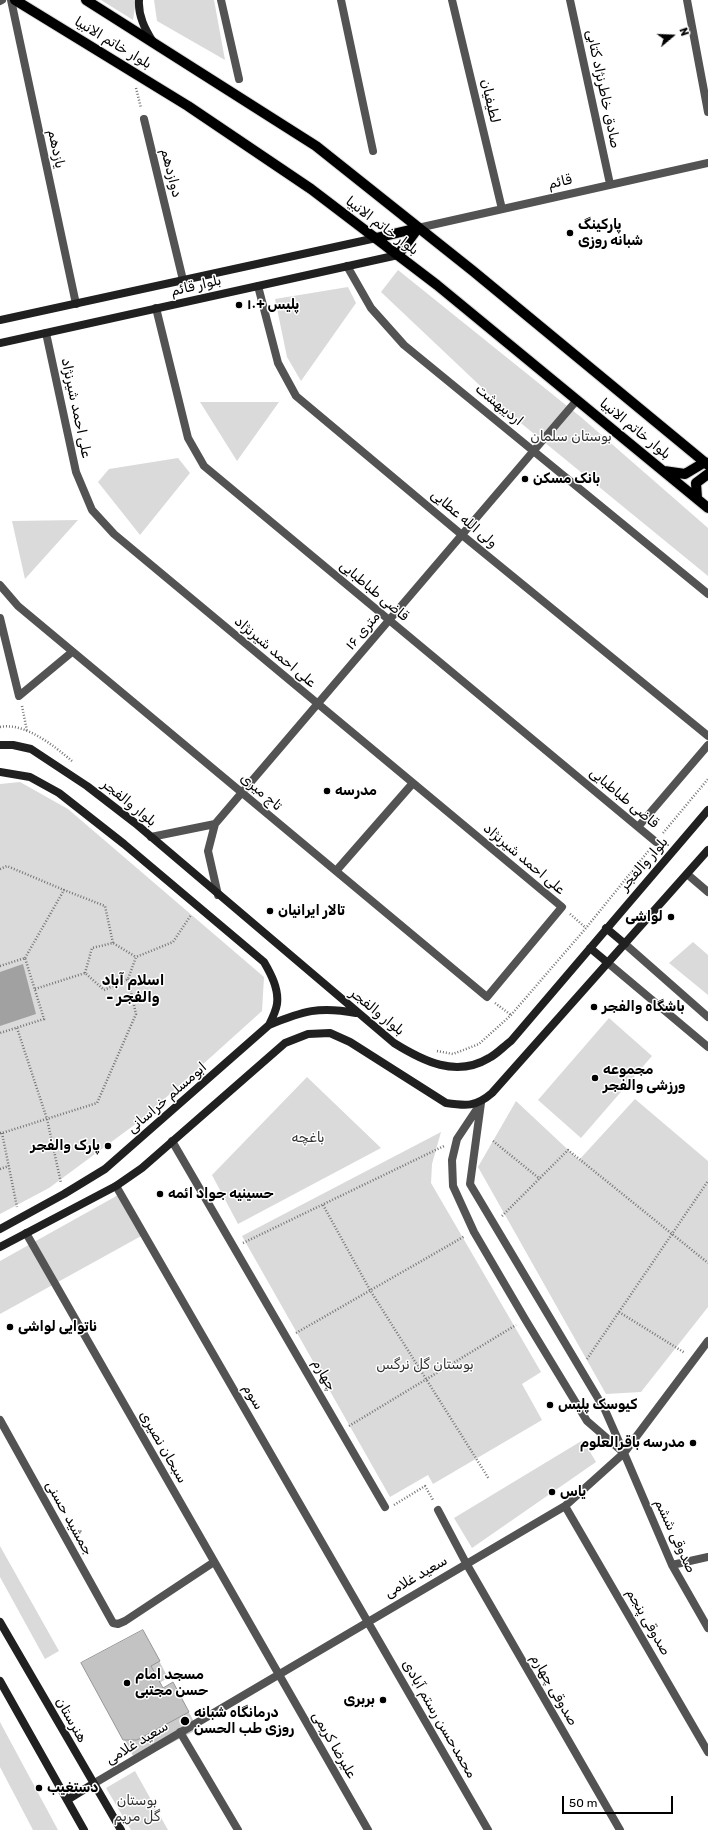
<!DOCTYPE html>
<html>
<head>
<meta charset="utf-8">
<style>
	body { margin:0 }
	#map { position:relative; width:708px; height:1830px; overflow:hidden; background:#fff; font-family:Rubik,sans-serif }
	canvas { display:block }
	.north { position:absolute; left:652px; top:16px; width:40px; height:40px; -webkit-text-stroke:3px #fff; paint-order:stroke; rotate:71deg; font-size:11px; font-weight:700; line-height:16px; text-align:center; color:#000 }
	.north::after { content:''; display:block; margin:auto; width:14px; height:18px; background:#000; clip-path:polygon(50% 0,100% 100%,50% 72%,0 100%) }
	.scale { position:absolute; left:562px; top:1796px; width:111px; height:18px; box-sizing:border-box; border:2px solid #000; border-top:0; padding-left:5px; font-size:12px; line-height:14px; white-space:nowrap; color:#000; -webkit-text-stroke:3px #fff; paint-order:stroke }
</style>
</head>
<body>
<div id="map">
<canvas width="708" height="1830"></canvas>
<div class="north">N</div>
<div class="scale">50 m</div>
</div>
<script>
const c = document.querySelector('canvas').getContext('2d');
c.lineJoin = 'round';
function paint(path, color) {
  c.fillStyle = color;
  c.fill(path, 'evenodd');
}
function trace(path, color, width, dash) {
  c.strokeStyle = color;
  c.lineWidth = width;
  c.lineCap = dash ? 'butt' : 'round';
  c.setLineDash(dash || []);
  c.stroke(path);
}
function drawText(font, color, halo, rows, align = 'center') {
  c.font = font + ' Rubik,Cairo,sans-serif';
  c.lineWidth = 3;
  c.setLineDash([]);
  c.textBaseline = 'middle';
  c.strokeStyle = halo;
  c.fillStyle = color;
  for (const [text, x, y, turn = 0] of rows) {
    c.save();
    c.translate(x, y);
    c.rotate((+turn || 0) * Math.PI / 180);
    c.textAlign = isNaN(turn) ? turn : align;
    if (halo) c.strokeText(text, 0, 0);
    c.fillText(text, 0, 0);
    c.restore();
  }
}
paint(new Path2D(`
	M 101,0 L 136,0 L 133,20 Z
	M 154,0 L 214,0 L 225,60 L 157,21 Z
	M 398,270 L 582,418 L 708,528 L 708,576 L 511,415 L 381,292 Z
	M 348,287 L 356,303 L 301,381 L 287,357 L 275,299 Z
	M 200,402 L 279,402 L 237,461 Z
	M 178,458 L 190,473 L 140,535 L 98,482 L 109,469 Z
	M 78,520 L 25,579 L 12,521 Z
	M 20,782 L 68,809 L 264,977 L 262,1011 L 141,1120 L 49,1188 L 0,1214 L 0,784 Z
	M 693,942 L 708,955 L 708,995 L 669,963 Z
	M 609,1018 L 652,1056 L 581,1138 L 538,1100 Z
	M 307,1077 L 381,1148 L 238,1224 L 212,1175 Z
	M 635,1099 L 708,1161 L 708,1307 L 641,1392 L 606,1394 L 478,1167 L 516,1101 L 579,1160 Z
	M 441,1132 L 432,1164 L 431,1183 L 541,1372 L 522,1384 L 542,1420 L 433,1484 L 428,1475 L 390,1497 L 242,1236 Z
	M 120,1194 L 143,1235 L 0,1314 L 0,1261 Z
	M 583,1440 L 596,1462 L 472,1548 L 454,1518 Z
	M 0,1546 L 59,1651 L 45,1659 L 0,1577 Z
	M 0,1722 L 58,1830 L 33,1830 L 0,1767 Z
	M 135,1771 L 168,1830 L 131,1830 L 106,1788 Z`), '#dadada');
paint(new Path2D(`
	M 23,964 L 36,1014 L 0,1026 L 0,972 Z`), '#a1a1a1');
paint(new Path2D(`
	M 152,1647 L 168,1678 L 159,1683 L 163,1689 L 182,1700 L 198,1729 L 147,1756 L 133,1756 L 124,1739 Z`), '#0003');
const building = new Path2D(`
	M 143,1630 L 160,1661 L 151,1666 L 163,1688 L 173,1682 L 189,1712 L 137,1740 L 123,1740 L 81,1663 Z`);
paint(building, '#c3c3c3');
trace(building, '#979797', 1);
const primary = new Path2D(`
	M 15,0 L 188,106 L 311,189 L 437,285 L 708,508
	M 86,0 L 316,146 L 473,271 L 708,465
	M 376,238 L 418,228 L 398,255
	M 664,471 L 685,474 L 705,462
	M 697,498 L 696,483 L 708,474`);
trace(primary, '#dbdbdb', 12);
trace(new Path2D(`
	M 136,88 L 141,108
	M 22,706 L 27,731
	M 0,727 C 25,722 54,746 72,761
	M 663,833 L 708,779
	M 0,869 L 7,866 L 64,890
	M 570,914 L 586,928
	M 25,958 L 64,890 L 105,906 L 113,943
	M 0,966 L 25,958 L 44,1019 L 0,1033
	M 85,973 L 92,948 L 113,943 L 136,957
	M 35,989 L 85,973 L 104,990 L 128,979 L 136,957 L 173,942 L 191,915
	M 495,1003 L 511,1015
	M 17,1028 L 47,1119 L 61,1183
	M 437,1051 L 453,1054 L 479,1044 L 511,1015 L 586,928 L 650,849
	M 0,1133 L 2,1133 L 97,1103 L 136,1014 L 128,979
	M 2,1133 L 17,1207
	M 493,1141 L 540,1179
	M 0,1169 L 9,1166
	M 323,1205 L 370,1290 L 489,1479
	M 502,1216 L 568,1150 L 708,1263
	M 243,1243 L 444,1146
	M 619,1312 L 685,1353
	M 296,1333 L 465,1236
	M 587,1359 L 708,1181
	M 349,1426 L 516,1325
	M 394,1505 L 425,1486 L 433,1500`), '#757575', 2.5, [1, 2]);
trace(new Path2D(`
	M 11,0 L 76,304
	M 221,0 L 239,79
	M 341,0 L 373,151
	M 452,0 L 502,209
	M 570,0 L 610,184
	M 687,0 L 708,112
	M 0,1 L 2,0
	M 144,119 L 183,280
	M 418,228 L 708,163
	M 347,266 L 371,308 L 404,345 L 708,594
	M 258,286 L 278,363 L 296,396 L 462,535 L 708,736
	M 156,308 L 188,438 L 204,466 L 656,842
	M 0,585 L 18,606 L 487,997 L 562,907 L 114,534 L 92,510 L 76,472 L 46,333
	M 0,618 L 19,696 L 72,652
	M 215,824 L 577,400
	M 638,827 L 708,745
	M 151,837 L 215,824 L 208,851 L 218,895
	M 336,871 L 413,783
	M 687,874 L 708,892
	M 625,944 L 708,1017
	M 608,963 L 708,1047
	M 481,1103 L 470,1184 L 605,1410 L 624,1453 L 587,1421 L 525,1319 L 474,1232 L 453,1186 L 452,1160 L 457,1139 Z
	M 172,1141 L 385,1507
	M 116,1186 L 488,1830
	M 26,1233 L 368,1830
	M 0,1420 L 113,1623 L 118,1624 L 125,1621 L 214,1562
	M 624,1453 L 672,1565 L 708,1628
	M 565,1506 L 708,1752
	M 438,1510 L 466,1563 L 620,1830
	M 672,1565 L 708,1557
	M 180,1732 L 238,1830
	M 93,1784 L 565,1506 L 624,1453 L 708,1341`), '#535353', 8);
trace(new Path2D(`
	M 139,0 C 138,16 145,29 153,42
	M 0,320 L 376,238
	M 0,343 L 398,255
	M 0,745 L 13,745 L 31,749 L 87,786 L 135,823 L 394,1043 C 423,1061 456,1078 489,1058 C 497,1054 504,1046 511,1041 L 708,810
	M 0,772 L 30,777 L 59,793 L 124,844 L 264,962 C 271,974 279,989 277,1004 C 276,1011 272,1019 269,1025
	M 606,928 L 625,944
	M 590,948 L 608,963
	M 0,1229 L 64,1194 L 105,1169 L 269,1025 C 303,1011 319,1006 356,1013
	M 0,1247 L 116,1186 L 142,1168 L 285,1043 L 308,1034 L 330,1033 L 350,1042 L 446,1103 C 466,1106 476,1107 492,1093 L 708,850
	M 0,1622 L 121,1830
	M 0,1681 L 84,1830
	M 67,1800 L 93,1784`), '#202020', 8);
trace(primary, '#000', 10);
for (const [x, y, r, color] of [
	[570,233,4,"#000"],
	[239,305,4,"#000"],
	[525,479,4,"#000"],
	[327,791,4,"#000"],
	[270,911,4,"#000"],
	[671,917,4,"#000"],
	[594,1007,4,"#000"],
	[595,1078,4,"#000"],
	[108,1146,4,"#000"],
	[160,1194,4,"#000"],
	[10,1327,4,"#000"],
	[550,1405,4,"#000"],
	[693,1443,4,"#000"],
	[552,1492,4,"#000"],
	[127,1683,4,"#000"],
	[383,1700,4,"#000"],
	[185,1721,5,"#000"],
	[39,1788,4,"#000"]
]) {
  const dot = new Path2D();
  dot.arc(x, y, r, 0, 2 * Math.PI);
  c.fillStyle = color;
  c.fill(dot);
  trace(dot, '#fff', 1.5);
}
drawText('14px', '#000', '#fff', [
	["بلوار خاتم الانبیا",113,43,31],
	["صادق خاطرنژاد کتابی",603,89,78],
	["لطیفیان",490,101,77],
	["یازدهم",56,149,78],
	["دوازدهم",171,173,76],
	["قائم",560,182,-13],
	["بلوار خاتم الانبیا",382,226,37],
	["بلوار قائم",196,286,-13],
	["اردیبهشت",499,405,39],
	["علی احمد شیرنژاد",76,408,78],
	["بلوار خاتم الانبیا",635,429,39],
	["ولی الله عطایی",464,519,40],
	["قاضی طباطبایی",374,591,40],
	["۱۶ متری",363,631,-50],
	["علی احمد شیرنژاد",275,652,40],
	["تاج میری",261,792,40],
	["قاضی طباطبایی",624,798,40],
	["بلوار والفجر",129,803,39],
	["علی احمد شیرنژاد",524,859,40],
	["بلوار والفجر",644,864,-49],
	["بلوار والفجر",377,1012,39],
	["ابومسلم خراسانی",167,1098,-41],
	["چهارم",324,1375,60],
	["سوم",253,1397,60],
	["سبحان نصیری",163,1447,60],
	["جمشید حسنی",69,1518,61],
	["صدوقی ششم",675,1536,65],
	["سعید غلامی",416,1577,-30],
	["صدوقی پنجم",648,1622,60],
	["صدوقی چهارم",554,1690,60],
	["محمدحسن رستم آبادی",439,1719,60],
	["هنرستان",71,1720,60],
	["سعید غلامی",137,1743,-31],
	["علیرضا کریمی",334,1745,60]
]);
drawText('bold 14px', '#000', '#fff', [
	["پارکینگ",578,225],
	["شبانه روزی",578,241],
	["پلیس +۱۰",247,305],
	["بانک مسکن",533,479],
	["مدرسه",335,791],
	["تالار ایرانیان",278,911],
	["لواشی",663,917,"right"],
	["باشگاه والفجر",602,1007],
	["مجموعه",603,1070],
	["ورزشی والفجر",603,1086],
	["پارک والفجر",100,1146,"right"],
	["حسینیه جواد ائمه",168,1194],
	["ناتوایی لواشی",18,1327],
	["کیوسک پلیس",558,1405],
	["مدرسه باقرالعلوم",685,1443,"right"],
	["یاس",560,1492],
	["مسجد امام",135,1675],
	["حسن مجتبی",135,1691],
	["بربری",375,1700,"right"],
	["درمانگاه شبانه",194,1713],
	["روزی طب الحسن",194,1729],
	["دستغیب",47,1788]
], 'left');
drawText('14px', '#313131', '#fff', [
	["بوستان سلمان",571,437],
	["باغچه",308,1138],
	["بوستان گل نرگس",425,1365],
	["بوستان",137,1801],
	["گل مریم",137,1817]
]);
drawText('bold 15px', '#000', '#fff', [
	["اسلام آباد",133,981],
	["- والفجر",133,998]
]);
</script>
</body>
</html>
